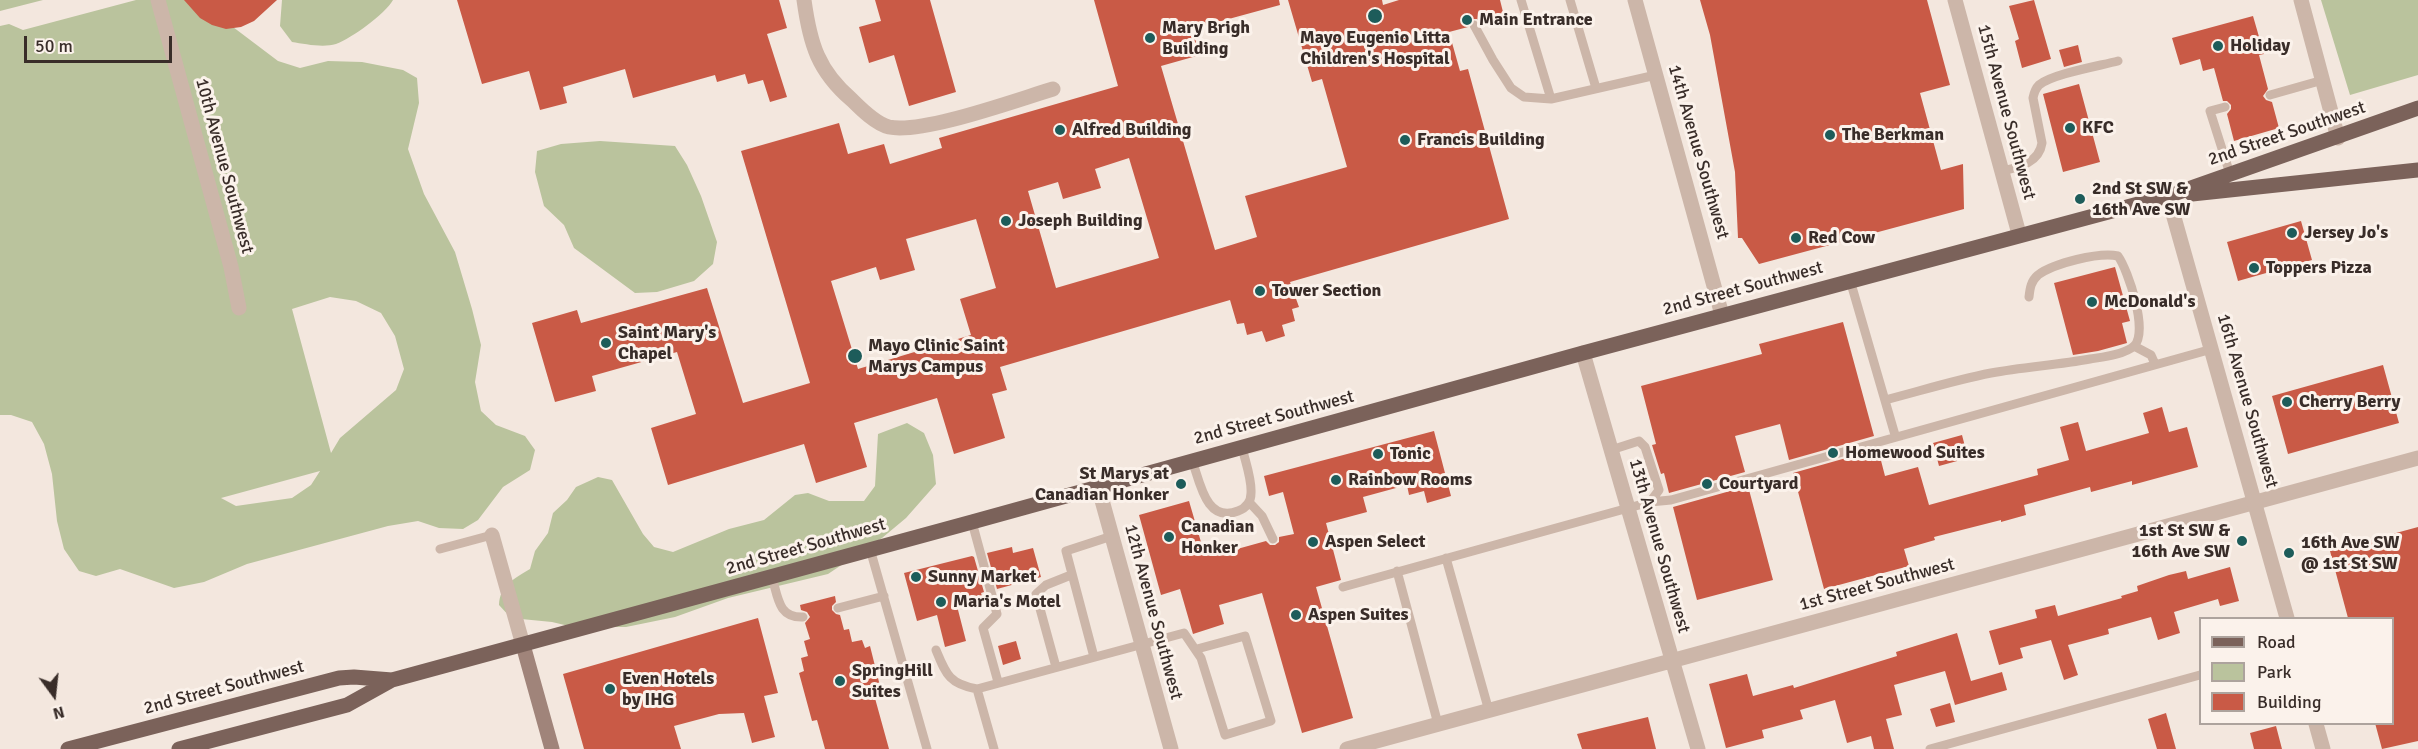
<!DOCTYPE html>
<html>
<head>
<meta charset="utf-8">
<style>
	body { margin:0 }
	#map { position:relative; width:2418px; height:749px; overflow:hidden; background:#f3e7de; font-family:Signika,sans-serif }
	canvas { display:block }
	.legend { position:absolute; left:2199px; top:617px; width:195px; height:108px; box-sizing:border-box; background:#fbf2eb; border:2px solid #ada39d; margin:0; padding:8px 10px; list-style:none; font-size:18px; color:#392d29 }
	.legend li { display:flex; align-items:center; gap:12px; height:30px }
	.legend b { width:30px; border:2px solid #ada39d }
	.north { position:absolute; left:24px; top:665px; width:60px; height:60px; -webkit-text-stroke:4px #fbf2eb; paint-order:stroke; rotate:165deg; font-size:16px; font-weight:700; line-height:24px; text-align:center; color:#392d29 }
	.north::after { content:''; display:block; margin:auto; width:21px; height:27px; background:#392d29; clip-path:polygon(50% 0,100% 100%,50% 72%,0 100%) }
	.scale { position:absolute; left:24px; top:36px; width:148px; height:27px; box-sizing:border-box; border:3px solid #392d29; border-top:0; padding-left:8px; font-size:18px; line-height:21px; white-space:nowrap; color:#392d29; -webkit-text-stroke:4px #fbf2eb; paint-order:stroke }
</style>
</head>
<body>
<div id="map">
<canvas width="2418" height="749"></canvas>
<ul class="legend">
<li><b style="height:8px;background:#7b625a"></b>Road</li>
<li><b style="height:16px;background:#bac39d"></b>Park</li>
<li><b style="height:16px;background:#c95a46"></b>Building</li>
</ul>
<div class="north">N</div>
<div class="scale">50 m</div>
</div>
<script>
const c = document.querySelector('canvas').getContext('2d');
c.lineJoin = 'round';
function paint(path, color) {
  c.fillStyle = color;
  c.fill(path, 'evenodd');
}
function trace(path, color, width, dash) {
  c.strokeStyle = color;
  c.lineWidth = width;
  c.lineCap = dash ? 'butt' : 'round';
  c.setLineDash(dash || []);
  c.stroke(path);
}
function drawText(font, color, halo, rows, align = 'center') {
  c.font = font + ' Signika,sans-serif';
  c.lineWidth = 6;
  c.setLineDash([]);
  c.textBaseline = 'middle';
  c.strokeStyle = halo;
  c.fillStyle = color;
  for (const [text, x, y, turn = 0] of rows) {
    c.save();
    c.translate(x, y);
    c.rotate((+turn || 0) * Math.PI / 180);
    c.textAlign = isNaN(turn) ? turn : align;
    if (halo) c.strokeText(text, 0, 0);
    c.fillText(text, 0, 0);
    c.restore();
  }
}
paint(new Path2D(`
	M 0,0 L 43,0 L 0,11 Z
	M 136,0 L 207,0 L 229,24 L 278,61 L 300,68 L 328,61 L 362,62 L 403,70 L 417,78 L 419,103 L 408,149 L 424,194 L 455,252 L 472,309 L 481,345 L 475,382 L 481,411 L 496,425 L 525,436 L 535,450 L 530,470 L 503,487 L 478,520 L 463,529 L 439,528 L 418,521 L 388,526 L 247,564 L 204,582 L 174,588 L 120,569 L 96,576 L 79,571 L 64,549 L 57,521 L 52,474 L 44,444 L 32,422 L 11,415 L 0,415 L 0,26 L 9,24 L 23,30 ZM 330,297 L 356,301 L 381,313 L 395,336 L 404,369 L 396,390 L 340,438 L 331,453 L 292,309 ZM 320,471 L 311,485 L 292,498 L 236,506 L 221,498 Z
	M 282,0 L 393,0 C 385,14 352,38 336,44 C 323,48 305,44 292,42 L 280,26 Z
	M 2321,0 L 2418,0 L 2418,75 L 2350,95 Z
	M 600,141 L 675,146 L 687,165 L 701,196 L 717,242 L 713,264 L 694,281 L 657,292 L 635,293 L 574,248 L 564,225 L 544,206 L 535,172 L 537,151 L 561,144 Z
	M 907,423 L 924,433 L 933,455 L 936,484 L 906,518 L 882,538 L 828,574 L 728,598 L 675,617 L 626,627 L 573,627 L 552,622 L 511,618 L 499,605 C 500,585 514,579 530,569 L 535,551 L 548,533 L 553,513 L 567,500 L 576,487 L 598,477 L 612,480 L 643,534 L 654,547 L 673,552 L 729,529 L 764,520 L 795,495 L 808,493 L 829,501 L 864,501 L 875,486 L 878,434 Z`), '#bac39d');
paint(new Path2D(`
	M 184,0 L 277,0 L 254,21 L 241,27 L 226,29 L 212,25 L 200,18 Z
	M 457,0 L 779,0 L 787,28 L 767,34 L 787,97 L 770,102 L 763,80 L 748,84 L 745,74 L 717,82 L 715,75 L 633,98 L 625,69 L 563,87 L 567,103 L 540,110 L 529,71 L 482,84 Z
	M 875,0 L 930,0 L 956,92 L 909,106 L 894,55 L 869,63 L 859,27 L 881,21 Z
	M 1094,0 L 1279,0 L 1280,5 L 1192,29 L 1200,55 L 1161,66 L 1215,250 L 1257,237 L 1245,196 L 1347,167 L 1322,79 L 1312,82 L 1288,0 L 1382,0 L 1383,5 L 1399,0 L 1500,0 L 1504,16 L 1481,23 L 1477,19 L 1471,19 L 1468,27 L 1449,32 L 1460,71 L 1468,69 L 1509,219 L 1290,282 L 1299,307 L 1292,309 L 1295,321 L 1282,325 L 1285,336 L 1266,342 L 1262,331 L 1247,335 L 1244,323 L 1237,324 L 1230,300 L 1000,367 L 1007,390 L 992,394 L 1005,438 L 954,454 L 937,398 L 854,423 L 867,467 L 816,483 L 804,444 L 668,485 L 651,428 L 696,414 L 677,352 L 592,376 L 596,391 L 555,402 L 532,323 L 577,310 L 581,323 L 707,288 L 743,403 L 810,383 L 741,151 L 839,123 L 848,154 L 884,144 L 890,164 L 942,148 L 939,138 L 1118,86 ZM 1129,158 L 1159,258 L 1056,288 L 1028,191 L 1058,182 L 1063,199 L 1101,188 L 1095,169 ZM 976,219 L 996,288 L 960,299 L 971,335 L 858,369 L 831,281 L 876,267 L 880,280 L 915,270 L 906,239 Z
	M 1700,0 L 1927,0 L 1950,85 L 1920,93 L 1941,170 L 1963,164 L 1964,209 L 1759,264 L 1742,238 L 1738,238 L 1735,172 L 1710,35 Z
	M 2034,0 L 2051,59 L 2022,68 L 2015,41 L 2019,39 L 2009,6 Z
	M 2253,16 L 2264,54 L 2259,55 L 2268,89 L 2263,96 L 2266,100 L 2272,102 L 2279,128 L 2234,141 L 2227,114 L 2231,109 L 2231,105 L 2227,101 L 2223,101 L 2214,68 L 2203,71 L 2200,59 L 2180,65 L 2172,38 Z
	M 2078,45 L 2082,62 L 2064,67 L 2059,50 Z
	M 2079,84 L 2100,162 L 2063,172 L 2043,94 Z
	M 2301,221 L 2312,260 L 2238,281 L 2227,242 Z
	M 2115,267 L 2130,321 L 2122,323 L 2127,343 L 2098,351 L 2073,355 L 2054,283 Z
	M 1843,322 L 1874,436 L 1789,460 L 1780,424 L 1735,436 L 1745,472 L 1669,493 L 1664,473 L 1661,474 L 1652,445 L 1656,444 L 1641,386 L 1762,354 L 1759,344 Z
	M 2383,365 L 2399,423 L 2288,454 L 2272,396 Z
	M 2162,407 L 2169,432 L 2187,427 L 2198,467 L 2132,485 L 2132,481 L 2091,492 L 2090,487 L 2024,505 L 2026,515 L 2001,522 L 2001,520 L 1934,537 L 1935,540 L 1904,549 L 1909,566 L 1824,589 L 1793,473 L 1878,449 L 1885,476 L 1918,467 L 1929,505 L 2038,475 L 2037,469 L 2069,460 L 2060,427 L 2078,422 L 2086,451 L 2149,433 L 2143,413 Z
	M 1434,431 L 1451,496 L 1427,503 L 1424,491 L 1409,495 L 1407,485 L 1363,497 L 1367,512 L 1326,523 L 1341,580 L 1316,587 L 1353,718 L 1302,733 L 1262,593 L 1219,605 L 1224,624 L 1193,634 L 1180,589 L 1161,595 L 1139,515 L 1189,501 L 1203,549 L 1209,547 L 1212,556 L 1266,541 L 1270,545 L 1275,545 L 1279,542 L 1279,537 L 1294,534 L 1283,492 L 1269,496 L 1264,476 Z
	M 1962,435 L 1968,458 L 1939,466 L 1933,443 Z
	M 1748,486 L 1773,580 L 1697,600 L 1673,507 Z
	M 2418,527 L 2418,741 L 2382,749 L 2375,723 L 2392,723 L 2392,618 L 2348,618 L 2330,551 Z
	M 1012,547 L 1013,553 L 1033,548 L 1041,577 L 997,589 L 987,553 Z
	M 972,556 L 974,557 L 984,592 L 981,593 L 983,599 L 957,606 L 966,641 L 945,647 L 937,615 L 917,621 L 904,573 Z
	M 2230,567 L 2239,601 L 2220,606 L 2218,599 L 2174,612 L 2180,633 L 2158,640 L 2151,617 L 2108,629 L 2109,634 L 2068,645 L 2078,675 L 2064,680 L 2051,640 L 2020,648 L 2023,658 L 1999,665 L 1989,631 L 2037,618 L 2035,610 L 2055,605 L 2058,616 L 2122,598 L 2121,596 L 2138,591 L 2137,586 L 2169,575 L 2186,571 L 2188,579 Z
	M 835,596 L 836,602 L 832,606 L 832,610 L 836,614 L 840,615 L 844,630 L 849,629 L 852,642 L 862,640 L 865,648 L 870,646 L 881,690 L 873,691 L 889,749 L 825,749 L 817,720 L 812,721 L 799,673 L 804,671 L 801,658 L 808,656 L 804,641 L 810,639 L 805,623 L 810,617 L 807,612 L 801,610 L 800,605 Z
	M 758,618 L 778,693 L 764,696 L 775,737 L 752,743 L 744,713 L 719,714 L 674,726 L 681,749 L 584,749 L 563,674 Z
	M 1957,633 L 1971,681 L 2002,672 L 2007,690 L 1955,705 L 1945,671 L 1894,685 L 1902,715 L 1886,719 L 1894,749 L 1874,749 L 1871,736 L 1847,743 L 1835,700 L 1800,710 L 1803,719 L 1762,730 L 1764,738 L 1726,748 L 1709,684 L 1747,674 L 1753,696 L 1793,685 L 1794,688 L 1897,656 L 1896,652 Z
	M 1016,641 L 1021,659 L 1003,665 L 998,646 Z
	M 1950,703 L 1955,722 L 1936,727 L 1930,709 Z
	M 2166,713 L 2176,749 L 2157,749 L 2148,719 Z
	M 1648,717 L 1656,749 L 1582,749 L 1577,734 Z
	M 2276,726 L 2282,749 L 2254,749 L 2250,733 Z`), '#c95a46');
trace(new Path2D(`
	M 1521,0 L 1551,99
	M 1570,0 L 1596,88
	M 1474,25 L 1493,60 L 1511,88 L 1524,97 L 1551,99 L 1656,75
	M 2270,95 L 2323,80
	M 2225,107 L 2210,111 L 2230,174
	M 2002,171 C 2019,167 2039,163 2042,143 L 2033,98 C 2034,93 2035,89 2039,85 C 2052,74 2099,66 2118,61
	M 1850,280 L 1895,435
	M 2134,346 L 2151,355 L 2155,364
	M 1885,400 C 1920,391 1955,380 1991,373 C 2024,367 2057,365 2090,359 C 2102,357 2124,355 2134,346 C 2149,332 2128,270 2118,256 C 2099,252 2054,263 2038,275 C 2031,281 2030,288 2029,297
	M 1611,450 L 1639,441 L 1645,447 L 1659,490 L 1650,502
	M 1192,460 C 1200,482 1206,524 1238,511 C 1246,508 1251,502 1251,493 C 1252,479 1245,461 1242,447
	M 1249,502 L 1262,516 L 1273,539
	M 972,522 L 997,614 L 983,628 L 998,682
	M 440,549 L 492,535
	M 870,549 L 927,749
	M 1446,558 L 1489,711
	M 1397,571 L 1438,724
	M 772,577 C 778,597 778,618 803,617
	M 1343,587 L 1650,502 L 1671,500 L 2212,349
	M 838,608 L 884,596
	M 936,650 C 946,674 949,684 977,689
	M 1094,657 L 1066,551 L 1112,536
	M 1056,667 L 1036,594 L 1046,585 L 1071,575
	M 994,749 L 977,689 L 1184,633 L 1201,658 L 1225,735 L 1271,721 L 1245,636 L 1197,649
	M 1930,749 L 2200,675`), '#ccb6a9', 9);
trace(new Path2D(`
	M 158,0 L 231,267 L 239,308
	M 804,0 C 810,44 818,71 852,100 C 861,109 876,124 889,127 C 923,134 1016,100 1053,89
	M 1955,0 L 2019,234
	M 2301,0 L 2338,138
	M 1583,353 L 1698,749
	M 1098,486 L 1171,749
	M 492,535 L 523,645
	M 1347,749 L 2418,458`), '#ccb6a9', 15);
trace(new Path2D(`
	M 1635,0 L 1722,315
	M 2168,196 L 2287,618
	M 2316,724 L 2323,749`), '#ccb6a9', 15);
trace(new Path2D(`
	M 523,645 L 552,749`), '#a0847a', 15);
trace(new Path2D(`
	M 2192,194 L 2418,170
	M 68,749 L 339,678 L 354,677 L 392,680
	M 179,749 L 347,705 L 392,680 L 972,522 L 1583,353 L 2168,196 L 2418,108`), '#7b625a', 15);
for (const [x, y, r, color] of [
	[1375,16,8,"#1d5c5a"],
	[1467,20,6,"#1d5c5a"],
	[1150,38,6,"#1d5c5a"],
	[2218,46,6,"#1d5c5a"],
	[2070,128,6,"#1d5c5a"],
	[1060,130,6,"#1d5c5a"],
	[1830,135,6,"#1d5c5a"],
	[1405,140,6,"#1d5c5a"],
	[2080,199,6,"#1d5c5a"],
	[1006,221,6,"#1d5c5a"],
	[2292,233,6,"#1d5c5a"],
	[1796,238,6,"#1d5c5a"],
	[2254,268,6,"#1d5c5a"],
	[1260,291,6,"#1d5c5a"],
	[2092,302,6,"#1d5c5a"],
	[606,343,6,"#1d5c5a"],
	[855,356,8,"#1d5c5a"],
	[2287,402,6,"#1d5c5a"],
	[1833,453,6,"#1d5c5a"],
	[1378,454,6,"#1d5c5a"],
	[1336,480,6,"#1d5c5a"],
	[1181,484,6,"#1d5c5a"],
	[1707,484,6,"#1d5c5a"],
	[1169,537,6,"#1d5c5a"],
	[2242,541,6,"#1d5c5a"],
	[1313,542,6,"#1d5c5a"],
	[2289,553,6,"#1d5c5a"],
	[916,577,6,"#1d5c5a"],
	[941,602,6,"#1d5c5a"],
	[1296,615,6,"#1d5c5a"],
	[840,681,6,"#1d5c5a"],
	[610,689,6,"#1d5c5a"]
]) {
  const dot = new Path2D();
  dot.arc(x, y, r, 0, 2 * Math.PI);
  c.fillStyle = color;
  c.fill(dot);
  trace(dot, '#fbf2eb', 2);
}
drawText('bold 18px', '#392d29', '#fbf2eb', [
	["Main Entrance",1479,20],
	["Mary Brigh",1162,28],
	["Building",1162,49],
	["Mayo Eugenio Litta",1375,38,"center"],
	["Children's Hospital",1375,59,"center"],
	["Holiday",2230,46],
	["KFC",2082,128],
	["Alfred Building",1072,130],
	["The Berkman",1842,135],
	["Francis Building",1417,140],
	["2nd St SW &",2092,189],
	["16th Ave SW",2092,210],
	["Joseph Building",1018,221],
	["Jersey Jo's",2304,233],
	["Red Cow",1808,238],
	["Toppers Pizza",2266,268],
	["Tower Section",1272,291],
	["McDonald's",2104,302],
	["Saint Mary's",618,333],
	["Chapel",618,354],
	["Mayo Clinic Saint",868,346],
	["Marys Campus",868,367],
	["Cherry Berry",2299,402],
	["Homewood Suites",1845,453],
	["Tonic",1390,454],
	["St Marys at",1169,474,"right"],
	["Canadian Honker",1169,495,"right"],
	["Rainbow Rooms",1348,480],
	["Courtyard",1719,484],
	["Canadian",1181,527],
	["Honker",1181,548],
	["1st St SW &",2230,531,"right"],
	["16th Ave SW",2230,552,"right"],
	["Aspen Select",1325,542],
	["16th Ave SW",2301,543],
	["@ 1st St SW",2301,564],
	["Sunny Market",928,577],
	["Maria's Motel",953,602],
	["Aspen Suites",1308,615],
	["SpringHill",852,671],
	["Suites",852,692],
	["Even Hotels",622,679],
	["by IHG",622,700]
], 'left');
drawText('18px', '#392d29', '#fbf2eb', [
	["15th Avenue Southwest",2006,112,75],
	["2nd Street Southwest",2287,134,-19],
	["14th Avenue Southwest",1698,152,74],
	["10th Avenue Southwest",224,166,75],
	["2nd Street Southwest",1743,289,-15],
	["16th Avenue Southwest",2247,401,74],
	["2nd Street Southwest",1274,418,-15],
	["13th Avenue Southwest",1659,546,74],
	["2nd Street Southwest",806,547,-16],
	["1st Street Southwest",1877,585,-15],
	["12th Avenue Southwest",1153,612,75],
	["2nd Street Southwest",224,688,-15]
]);
</script>
</body>
</html>
